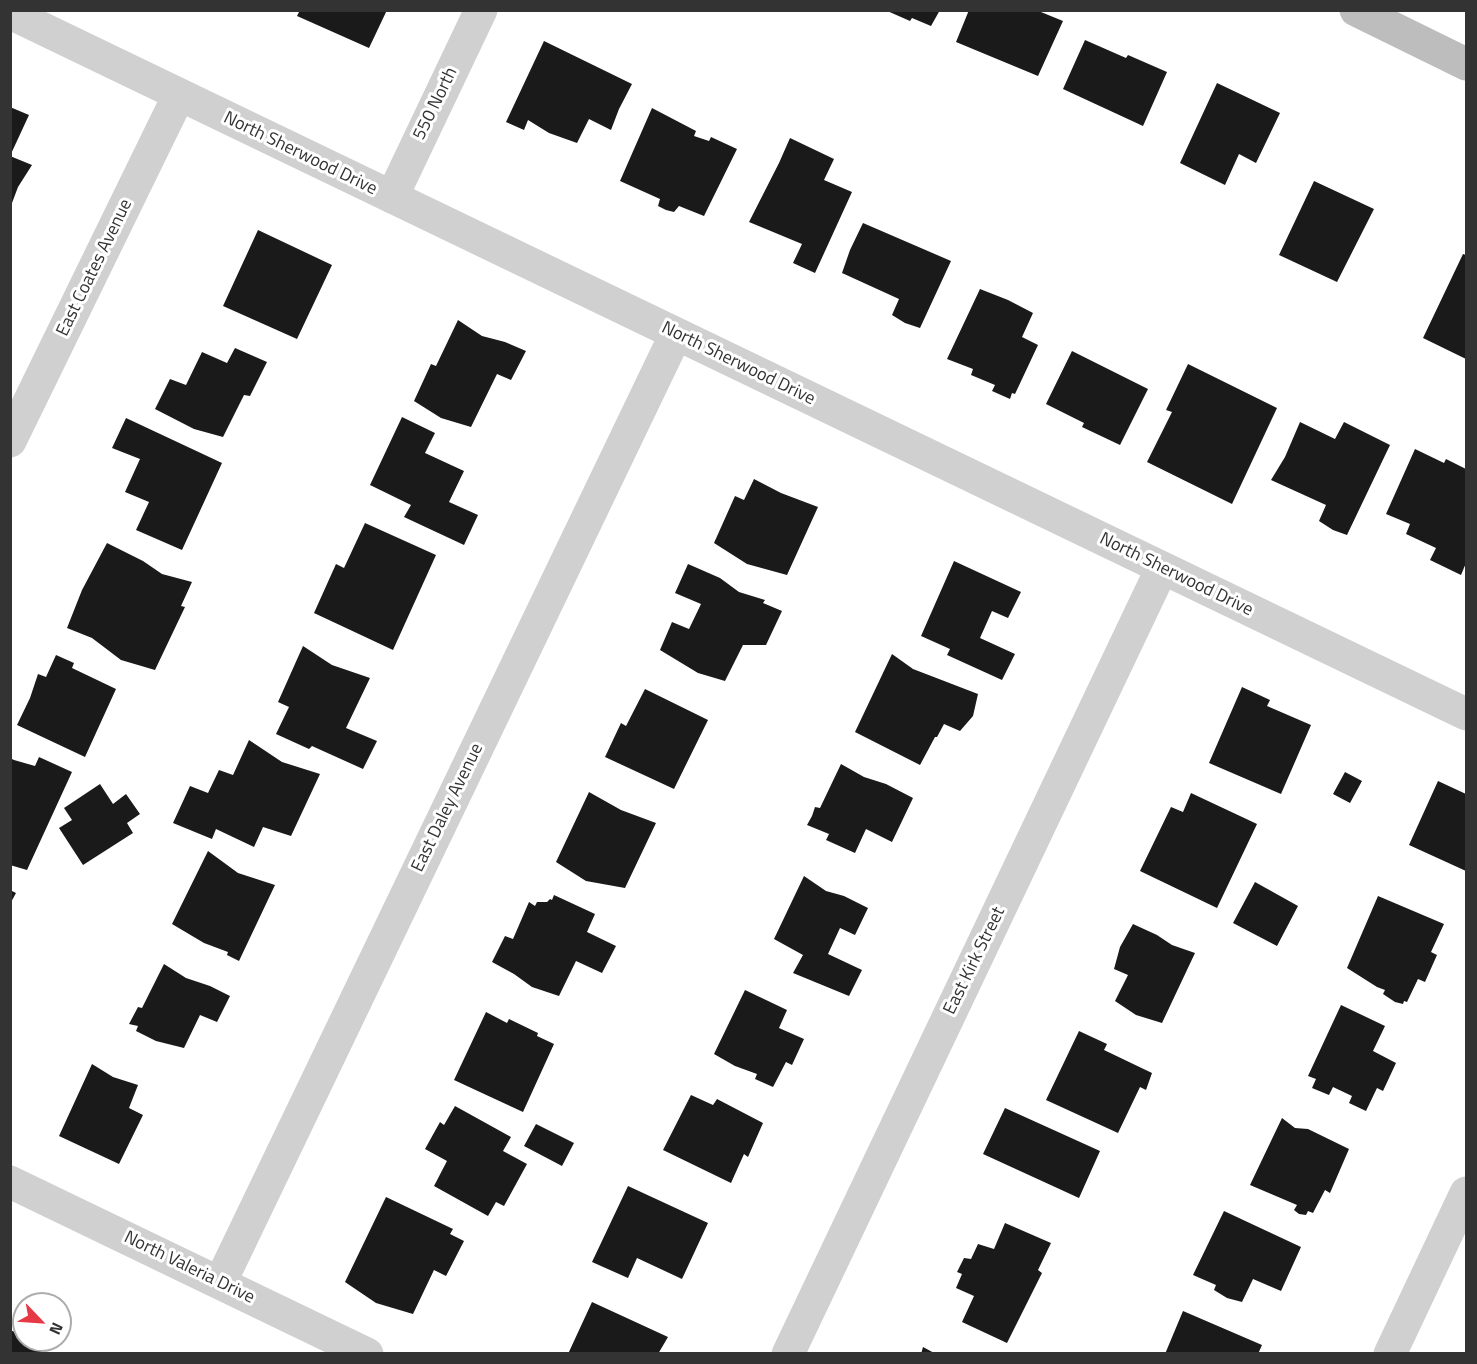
<!DOCTYPE html>
<html>
<head>
<meta charset="utf-8">
<style>
	body { margin:0 }
	#map { position:relative; width:1477px; height:1364px; overflow:hidden; background:#fff; font-family:"Titillium Web",sans-serif }
	canvas { display:block }
	.frame { position:absolute; inset:0; border:12px solid #333; pointer-events:none }
	.north { position:absolute; left:12px; top:1292px; width:60px; height:60px; box-sizing:border-box; background:#fff; border:2px solid #adadad; border-radius:50%; rotate:115deg; font-size:16px; font-weight:700; line-height:24px; text-align:center; color:#333 }
	.north::after { content:''; display:block; margin:auto; width:21px; height:27px; background:#e63946; clip-path:polygon(50% 0,100% 100%,50% 72%,0 100%) }
</style>
</head>
<body>
<div id="map">
<canvas width="1477" height="1364"></canvas>
<div class="frame"></div>
<div class="north">N</div>
</div>
<script>
const c = document.querySelector('canvas').getContext('2d');
c.lineJoin = 'round';
function paint(path, color) {
  c.fillStyle = color;
  c.fill(path, 'evenodd');
}
function trace(path, color, width, dash) {
  c.strokeStyle = color;
  c.lineWidth = width;
  c.lineCap = dash ? 'butt' : 'round';
  c.setLineDash(dash || []);
  c.stroke(path);
}
function drawText(font, color, halo, rows, align = 'center') {
  c.font = font + ' "Titillium Web",sans-serif';
  c.lineWidth = 6;
  c.setLineDash([]);
  c.textBaseline = 'middle';
  c.strokeStyle = halo;
  c.fillStyle = color;
  for (const [text, x, y, turn = 0] of rows) {
    c.save();
    c.translate(x, y);
    c.rotate((+turn || 0) * Math.PI / 180);
    c.textAlign = isNaN(turn) ? turn : align;
    if (halo) c.strokeText(text, 0, 0);
    c.fillText(text, 0, 0);
    c.restore();
  }
}
paint(new Path2D(`
	M 300,10 L 387,10 L 369,48 L 297,16 Z
	M 885,10 L 940,10 L 931,26 L 912,18 L 910,21 Z
	M 969,10 L 1036,10 L 1063,21 L 1038,76 L 956,42 Z
	M 1085,40 L 1126,58 L 1128,55 L 1167,72 L 1143,126 L 1063,89 Z
	M 544,41 L 632,84 L 619,109 L 611,130 L 589,119 L 577,143 L 549,133 L 528,120 L 524,130 L 506,122 Z
	M 1217,83 L 1280,113 L 1256,163 L 1239,154 L 1225,185 L 1180,163 Z
	M 10,107 L 29,115 L 10,156 Z
	M 652,108 L 696,131 L 694,136 L 709,141 L 711,137 L 737,149 L 704,216 L 679,206 L 674,212 L 666,210 L 658,206 L 660,199 L 620,181 Z
	M 790,138 L 834,159 L 824,180 L 852,192 L 815,273 L 793,263 L 802,244 L 749,222 L 779,163 Z
	M 10,156 L 32,165 L 18,187 L 12,203 L 10,202 Z
	M 1314,181 L 1374,209 L 1337,282 L 1279,255 Z
	M 863,223 L 951,261 L 920,328 L 905,323 L 892,315 L 899,299 L 842,273 L 850,250 Z
	M 258,230 L 332,265 L 297,339 L 223,306 Z
	M 1463,254 L 1466,255 L 1466,359 L 1423,338 Z
	M 980,289 L 1008,300 L 1033,313 L 1022,337 L 1038,345 L 1015,394 L 1012,393 L 1010,399 L 992,391 L 995,385 L 971,375 L 973,369 L 947,359 Z
	M 458,320 L 482,336 L 505,342 L 526,351 L 511,380 L 497,374 L 471,427 L 441,418 L 414,401 L 431,364 L 436,366 Z
	M 235,348 L 267,362 L 250,396 L 244,395 L 223,437 L 194,429 L 155,409 L 170,379 L 186,385 L 202,352 L 227,363 Z
	M 1072,351 L 1148,389 L 1120,445 L 1082,427 L 1084,423 L 1046,404 Z
	M 1188,364 L 1277,408 L 1232,504 L 1147,462 L 1172,412 L 1166,410 Z
	M 402,417 L 435,433 L 425,453 L 464,471 L 449,502 L 478,515 L 464,545 L 404,517 L 411,505 L 370,485 Z
	M 126,418 L 222,463 L 182,550 L 136,530 L 149,502 L 125,492 L 140,459 L 112,448 Z
	M 1300,422 L 1335,439 L 1344,422 L 1390,445 L 1347,535 L 1333,530 L 1319,521 L 1326,505 L 1271,480 L 1285,457 Z
	M 1415,449 L 1444,463 L 1446,459 L 1466,469 L 1466,563 L 1461,575 L 1430,560 L 1436,548 L 1406,534 L 1410,524 L 1386,514 Z
	M 754,479 L 781,493 L 818,507 L 787,575 L 747,564 L 714,543 L 735,496 L 744,500 Z
	M 365,523 L 436,555 L 393,650 L 314,613 L 336,564 L 344,568 Z
	M 107,543 L 143,561 L 162,574 L 192,582 L 181,606 L 185,607 L 155,670 L 121,660 L 92,638 L 67,628 L 82,590 Z
	M 954,561 L 1021,592 L 1008,618 L 992,611 L 980,638 L 1015,654 L 1002,680 L 947,655 L 950,649 L 921,636 Z
	M 688,564 L 720,578 L 739,592 L 765,600 L 763,603 L 782,611 L 766,645 L 743,645 L 725,681 L 698,673 L 660,650 L 672,622 L 689,629 L 701,604 L 675,593 Z
	M 303,646 L 332,665 L 370,678 L 346,728 L 377,741 L 363,769 L 312,746 L 309,749 L 276,734 L 289,707 L 278,702 Z
	M 892,654 L 913,669 L 978,694 L 973,716 L 960,731 L 944,724 L 937,737 L 935,737 L 920,765 L 855,732 Z
	M 56,655 L 74,663 L 72,668 L 116,689 L 85,757 L 17,725 L 30,698 L 38,674 L 46,677 Z
	M 1242,687 L 1270,700 L 1267,706 L 1311,725 L 1281,794 L 1209,763 Z
	M 645,689 L 708,720 L 674,789 L 605,757 L 621,723 L 626,726 Z
	M 249,740 L 282,762 L 320,774 L 291,836 L 263,827 L 254,847 L 216,829 L 212,839 L 173,823 L 190,786 L 208,793 L 219,770 L 233,775 Z
	M 39,757 L 72,772 L 27,870 L 10,865 L 10,758 L 14,760 L 35,766 Z
	M 841,764 L 864,777 L 886,784 L 913,798 L 892,842 L 866,829 L 855,853 L 826,840 L 829,834 L 807,825 L 812,816 L 815,807 L 820,808 Z
	M 1345,772 L 1362,781 L 1350,803 L 1333,794 Z
	M 1438,781 L 1466,794 L 1466,871 L 1409,845 Z
	M 100,784 L 113,804 L 126,794 L 140,814 L 127,823 L 133,833 L 83,865 L 59,828 L 72,820 L 64,808 Z
	M 589,792 L 621,810 L 656,823 L 625,888 L 586,881 L 556,862 Z
	M 1191,793 L 1257,824 L 1217,908 L 1140,871 L 1171,807 L 1183,812 Z
	M 208,851 L 238,873 L 275,885 L 239,961 L 227,955 L 228,952 L 204,943 L 172,924 Z
	M 804,876 L 826,891 L 844,896 L 868,908 L 855,935 L 840,928 L 828,954 L 862,970 L 849,996 L 793,973 L 803,955 L 774,939 Z
	M 1255,882 L 1298,906 L 1277,946 L 1233,923 Z
	M 10,890 L 16,893 L 10,904 Z
	M 554,895 L 595,914 L 587,932 L 616,946 L 602,973 L 576,961 L 559,996 L 532,987 L 514,974 L 492,962 L 505,936 L 513,939 L 529,902 L 535,906 L 537,902 L 547,902 L 550,899 L 552,900 Z
	M 1378,896 L 1444,924 L 1431,952 L 1437,955 L 1425,982 L 1418,979 L 1407,1002 L 1404,1001 L 1403,1004 L 1395,1002 L 1383,994 L 1385,990 L 1377,987 L 1347,968 Z
	M 1133,924 L 1157,935 L 1172,945 L 1195,953 L 1162,1023 L 1136,1015 L 1115,1001 L 1128,975 L 1114,969 L 1120,947 Z
	M 164,964 L 186,978 L 210,986 L 230,996 L 217,1022 L 200,1015 L 184,1048 L 156,1041 L 136,1031 L 138,1026 L 129,1024 L 138,1007 L 142,1008 Z
	M 745,990 L 787,1010 L 779,1028 L 804,1039 L 792,1065 L 786,1062 L 773,1087 L 755,1079 L 757,1074 L 735,1066 L 714,1054 Z
	M 1341,1005 L 1385,1026 L 1373,1051 L 1396,1063 L 1383,1091 L 1377,1088 L 1366,1111 L 1349,1103 L 1352,1096 L 1333,1087 L 1329,1095 L 1312,1088 L 1316,1079 L 1308,1076 Z
	M 486,1012 L 507,1023 L 509,1019 L 538,1033 L 537,1036 L 554,1044 L 523,1112 L 454,1080 Z
	M 1079,1031 L 1107,1044 L 1104,1050 L 1152,1073 L 1146,1090 L 1140,1087 L 1118,1133 L 1046,1100 Z
	M 92,1064 L 113,1077 L 138,1085 L 129,1108 L 143,1115 L 119,1164 L 59,1136 Z
	M 691,1095 L 713,1105 L 717,1099 L 763,1123 L 748,1157 L 744,1154 L 731,1183 L 663,1150 Z
	M 455,1106 L 511,1137 L 503,1151 L 527,1164 L 504,1206 L 496,1202 L 488,1216 L 434,1186 L 447,1161 L 425,1149 L 440,1122 L 444,1125 Z
	M 1005,1108 L 1100,1151 L 1079,1198 L 983,1154 Z
	M 1282,1118 L 1295,1128 L 1308,1129 L 1349,1149 L 1330,1193 L 1325,1190 L 1313,1213 L 1308,1211 L 1306,1215 L 1299,1214 L 1294,1210 L 1297,1205 L 1250,1185 Z
	M 536,1124 L 574,1143 L 562,1166 L 524,1146 Z
	M 628,1186 L 708,1223 L 682,1279 L 637,1258 L 628,1278 L 592,1262 Z
	M 386,1197 L 453,1229 L 450,1234 L 464,1241 L 446,1276 L 434,1270 L 413,1314 L 376,1303 L 345,1282 Z
	M 1224,1211 L 1301,1247 L 1281,1291 L 1253,1279 L 1242,1302 L 1227,1298 L 1214,1290 L 1216,1285 L 1193,1275 Z
	M 1005,1223 L 1051,1243 L 1038,1270 L 1042,1273 L 1007,1343 L 962,1322 L 974,1296 L 956,1288 L 962,1274 L 957,1272 L 964,1258 L 971,1259 L 978,1244 L 994,1249 Z
	M 592,1302 L 668,1337 L 658,1354 L 568,1354 Z
	M 1183,1311 L 1262,1345 L 1258,1354 L 1165,1354 Z
	M 24,1315 L 24,1340 L 47,1340 L 40,1354 L 10,1354 L 10,1330 L 15,1332 Z
	M 923,1347 L 936,1354 L 921,1354 Z`), '#1a1a1a');
trace(new Path2D(`
	M 10,13 L 1466,714
	M 392,197 L 481,10
	M 10,441 L 179,95
	M 10,1182 L 367,1354
	M 220,1283 L 676,334
	M 788,1354 L 1162,568
	M 1390,1354 L 1466,1193`), '#d0d0d0', 33);
trace(new Path2D(`
	M 1356,10 L 1466,64`), '#bdbdbd', 33);
drawText('18px', '#333', '#fff', [
	["550 North",436,104,-64],
	["North Sherwood Drive",300,154,26],
	["East Coates Avenue",95,268,-64],
	["North Sherwood Drive",738,364,26],
	["North Sherwood Drive",1176,575,26],
	["East Daley Avenue",448,808,-64],
	["East Kirk Street",975,961,-64],
	["North Valeria Drive",189,1268,26]
]);
</script>
</body>
</html>
